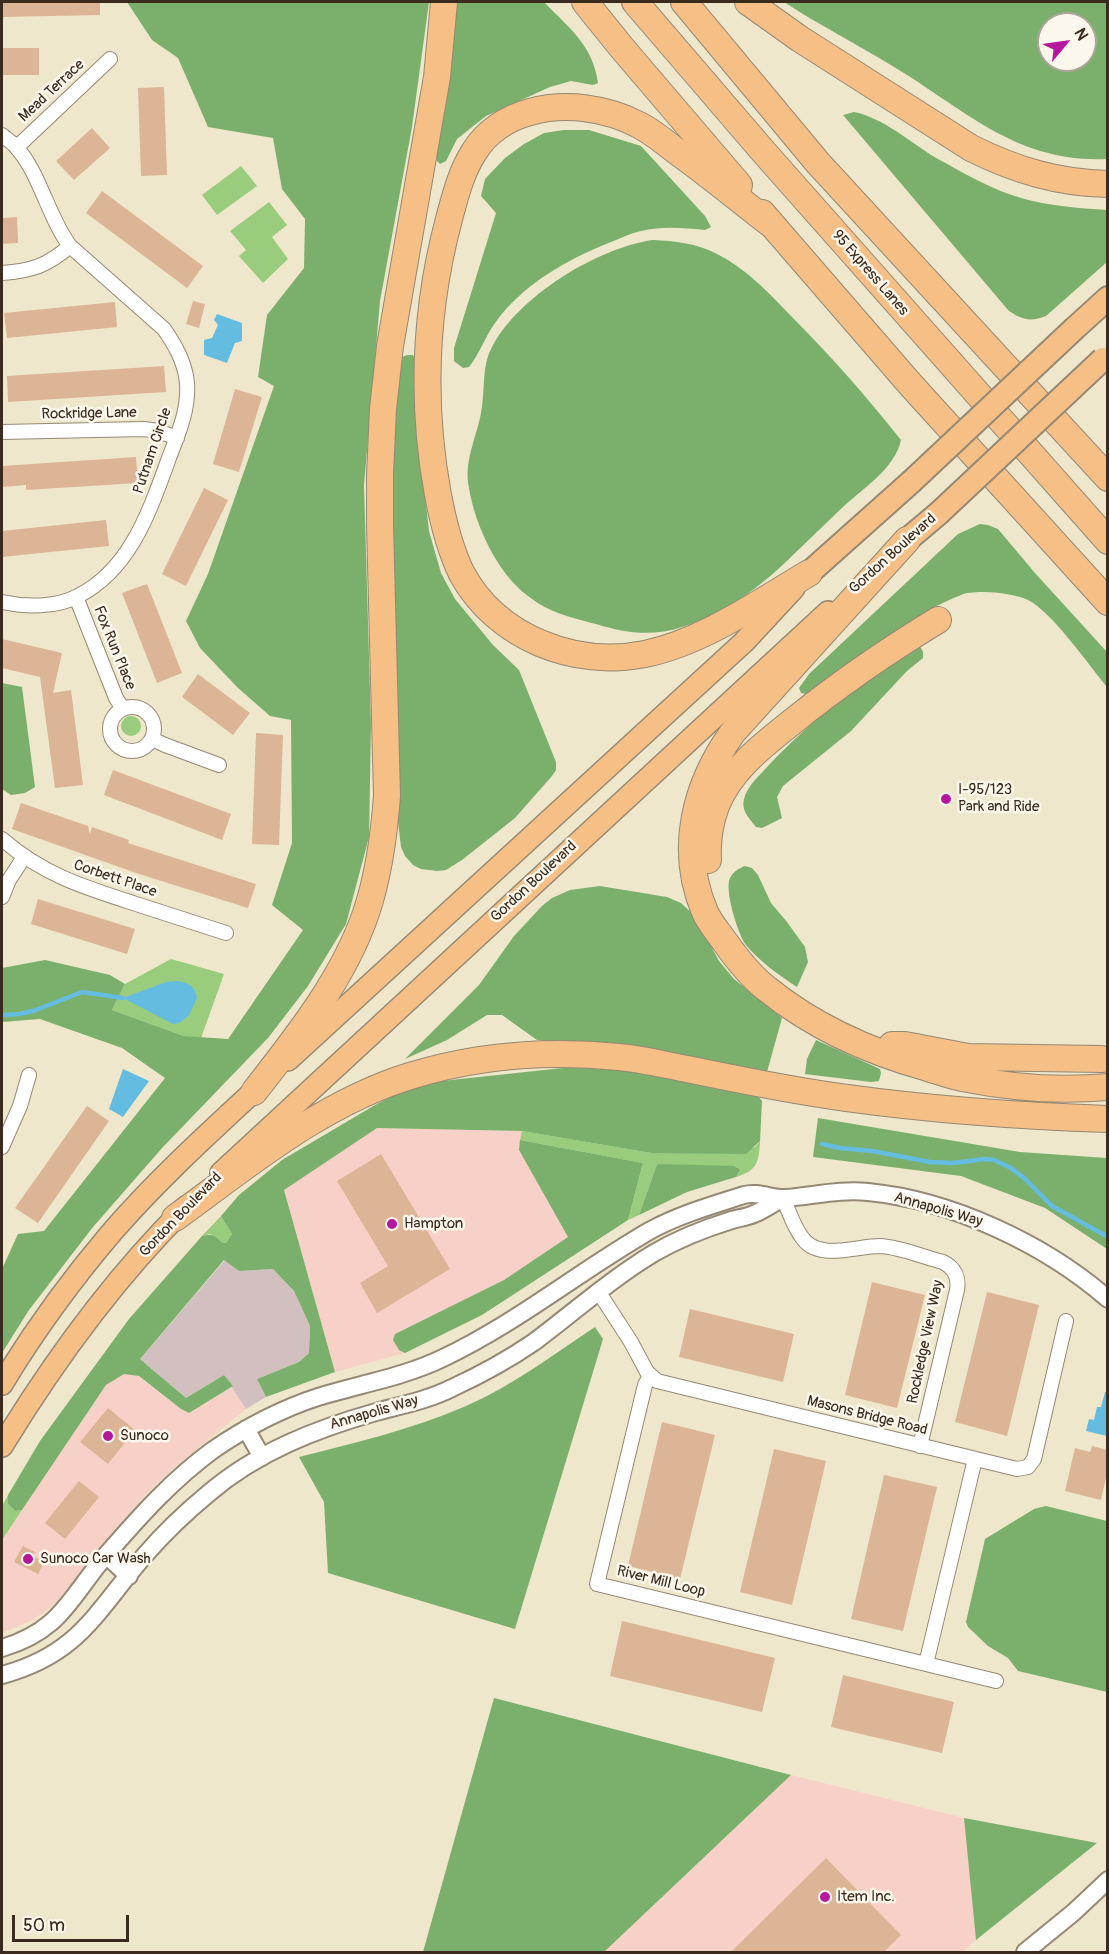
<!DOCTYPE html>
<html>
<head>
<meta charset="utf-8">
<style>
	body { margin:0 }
	#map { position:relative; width:1109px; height:1954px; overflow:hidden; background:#efe7cb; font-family:Pangolin,sans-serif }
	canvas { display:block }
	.frame { position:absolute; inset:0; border:3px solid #3b2a1e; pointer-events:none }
	.north { position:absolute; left:1037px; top:12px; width:60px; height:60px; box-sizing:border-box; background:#fbf7ec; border:2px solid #aea59a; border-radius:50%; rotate:61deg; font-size:16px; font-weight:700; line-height:24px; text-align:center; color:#3b2a1e }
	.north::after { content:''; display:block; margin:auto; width:21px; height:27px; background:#b5179e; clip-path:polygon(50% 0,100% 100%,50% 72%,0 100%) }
	.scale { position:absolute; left:12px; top:1915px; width:117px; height:27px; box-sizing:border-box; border:3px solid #3b2a1e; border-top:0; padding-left:8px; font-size:18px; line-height:21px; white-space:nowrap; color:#3b2a1e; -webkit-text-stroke:4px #fbf7ec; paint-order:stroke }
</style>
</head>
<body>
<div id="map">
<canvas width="1109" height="1954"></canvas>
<div class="frame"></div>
<div class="north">N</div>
<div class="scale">50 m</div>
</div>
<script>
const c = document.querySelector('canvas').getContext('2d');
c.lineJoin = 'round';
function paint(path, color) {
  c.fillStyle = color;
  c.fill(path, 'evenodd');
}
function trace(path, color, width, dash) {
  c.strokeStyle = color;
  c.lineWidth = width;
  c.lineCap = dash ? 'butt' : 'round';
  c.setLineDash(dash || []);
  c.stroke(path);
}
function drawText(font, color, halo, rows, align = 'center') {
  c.font = font + ' Pangolin,sans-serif';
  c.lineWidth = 5;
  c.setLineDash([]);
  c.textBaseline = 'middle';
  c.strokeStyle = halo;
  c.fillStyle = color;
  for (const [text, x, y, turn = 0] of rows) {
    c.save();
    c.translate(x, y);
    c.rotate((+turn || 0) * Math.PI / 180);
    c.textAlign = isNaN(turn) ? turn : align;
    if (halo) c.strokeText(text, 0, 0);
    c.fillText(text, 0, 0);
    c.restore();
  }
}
paint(new Path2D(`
	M 377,1128 L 522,1131 L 519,1150 L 568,1237 L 504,1280 L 395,1334 L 399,1350 L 405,1353 L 335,1372 L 284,1190 Z
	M 124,1373 L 138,1376 L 181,1409 L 189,1413 L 233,1386 L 246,1409 L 175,1467 L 148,1492 L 116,1529 L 60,1598 L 47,1610 L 31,1621 L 2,1633 L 2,1540 L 106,1385 Z
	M 791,1775 L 964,1818 L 976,1940 L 963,1952 L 604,1952 Z`), '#f7d1c7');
paint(new Path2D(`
	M 225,1260 L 239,1271 L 273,1269 L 294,1291 L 310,1326 L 309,1353 L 299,1362 L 257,1379 L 266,1397 L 246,1409 L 224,1375 L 186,1398 L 140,1359 Z`), '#d2bfc0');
paint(new Path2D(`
	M 241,166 L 257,186 L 217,215 L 202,195 Z
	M 269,202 L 287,225 L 272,237 L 288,259 L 263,283 L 239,256 L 246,250 L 230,231 Z
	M121 726a10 10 0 1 1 20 0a10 10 0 1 1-20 0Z
	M 171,959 L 224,974 L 201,1038 L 184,1036 L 112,1010 L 125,984 Z
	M 522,1131 L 651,1153 L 755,1147 L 760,1141 C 759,1162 757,1171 736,1177 L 740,1170 L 657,1164 L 639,1215 L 628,1220 L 643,1163 L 520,1140 Z
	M 221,1216 L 232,1234 L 226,1243 L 221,1242 L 210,1234 L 202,1236 Z
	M 8,1495 L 8,1504 L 15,1511 L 22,1510 L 2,1540 L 2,1506 Z`), '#99cc7c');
paint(new Path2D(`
	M 127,2 L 429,2 L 412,127 L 380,301 L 364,485 L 371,725 L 369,837 L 346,924 L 308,986 L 268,1038 L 163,1147 L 93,1227 L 29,1310 L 2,1353 L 2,1269 L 18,1234 L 44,1231 L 165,1078 L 122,1048 L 40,1019 L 2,1022 L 2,968 L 45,960 L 110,975 L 125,984 L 112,1010 L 184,1036 L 228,1039 L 303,930 L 272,905 L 292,843 L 291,720 L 270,716 L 238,688 L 200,648 L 186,621 L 208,574 L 274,386 L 258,377 L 267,315 L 304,268 L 305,219 L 282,189 L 273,138 L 208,127 L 178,58 L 152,40 Z
	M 456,2 L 544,2 C 569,28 593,45 598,83 L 593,85 L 571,81 L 550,87 L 486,116 L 457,139 L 446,161 L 440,164 L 437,161 L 437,146 L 455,29 Z
	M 784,2 L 1107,2 L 1107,159 C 1016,163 966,110 894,67 C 857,44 819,25 784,2 ZM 1049,24 L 1085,24 L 1085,60 L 1049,60 Z
	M 854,112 C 884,118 911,143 938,159 C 964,173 992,190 1021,198 C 1049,206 1078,208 1107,210 L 1107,262 L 1046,316 C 1031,322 1021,320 1008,310 L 843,115 Z
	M 564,130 L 589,130 L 641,146 L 705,216 L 711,227 L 705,230 C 683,228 662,226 641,231 C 631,233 621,238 611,242 C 568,259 523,284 495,323 C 485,337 480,353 469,367 L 463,368 L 454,361 L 454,348 L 496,213 L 481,196 L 485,179 L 505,158 L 524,144 L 544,133 Z
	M 653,240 C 675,241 695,243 715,253 C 746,268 769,293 792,317 C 831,356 867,397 901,440 C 895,468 864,488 844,506 C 827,522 811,538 794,554 C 762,586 726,613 682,627 C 653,637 625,633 596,624 C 572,618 547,612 528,596 C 497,573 475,525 469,488 C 463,459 479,434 482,406 C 485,387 482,365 492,347 C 519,296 597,248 653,240 Z
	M 407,355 L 413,355 L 416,362 L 421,459 L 429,531 L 441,573 L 455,599 L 493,645 L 519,670 L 556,762 L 556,770 L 552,776 L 515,818 L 462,860 L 446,870 L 437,871 L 421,869 L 413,865 L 405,856 L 401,847 L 397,813 L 392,459 L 400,358 Z
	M 980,524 L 988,525 L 998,529 L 1035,573 L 1107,652 L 1107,687 C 1089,665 1051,611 1028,600 C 1014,593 975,589 961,595 C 913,613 858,659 816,689 L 805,694 L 801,693 L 799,688 L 809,674 L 958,534 Z
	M 917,641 L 923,652 L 923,658 L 907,671 L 851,731 L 783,786 L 777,797 L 782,818 L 762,828 L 756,827 C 749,818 741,811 744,799 C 747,786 760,775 768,766 C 813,718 865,680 917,641 Z
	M 2,683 L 22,687 L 35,787 L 25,793 L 11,795 L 2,789 Z
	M 745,866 L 752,868 L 758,875 L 771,903 L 787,922 L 805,947 L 808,962 L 797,987 C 779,975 760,962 746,945 C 738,935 724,889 730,878 C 734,871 738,869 745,866 Z
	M 600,886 L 667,897 L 681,903 L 694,915 L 719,961 L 734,979 L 782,1018 L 767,1072 L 692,1057 L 537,1040 L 502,1015 L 487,1015 L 447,1040 L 405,1059 L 479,985 L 514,936 L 542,906 L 552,898 L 570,890 Z
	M 816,1040 L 880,1069 L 881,1073 L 879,1081 L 871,1082 L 805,1074 L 807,1059 Z
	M 597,1067 L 637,1071 L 756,1094 L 762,1101 L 760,1141 L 746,1154 L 651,1153 L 522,1131 L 377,1128 L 284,1190 L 335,1372 L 266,1397 L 257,1379 L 299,1362 L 309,1353 L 310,1326 L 294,1291 L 273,1269 L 239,1271 L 224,1260 L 140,1359 L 186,1398 L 224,1375 L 233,1386 L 189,1413 L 181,1409 L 139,1376 L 124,1374 L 106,1385 L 22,1510 L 15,1511 L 8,1504 L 8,1495 L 40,1441 L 129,1319 L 202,1236 C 211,1234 215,1235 221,1242 L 226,1243 L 232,1234 L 221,1216 L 239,1195 L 282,1160 L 375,1105 L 406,1089 L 432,1082 L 563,1068 Z
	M 818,1118 L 1020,1152 L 1107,1158 L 1107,1249 L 1045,1208 L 961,1176 L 813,1157 Z
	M 520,1140 L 643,1163 L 628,1220 L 482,1315 L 405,1353 L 399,1350 L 393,1340 L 395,1334 L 504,1280 L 568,1237 L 519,1150 Z
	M 657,1164 L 734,1166 L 740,1170 L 736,1177 L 687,1192 L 639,1215 Z
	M 595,1327 L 603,1339 L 515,1629 L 328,1573 L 324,1502 L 299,1457 C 355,1443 413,1429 466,1406 C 512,1386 553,1355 595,1327 Z
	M 1046,1506 L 1107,1521 L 1107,1692 L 1018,1671 L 1008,1658 L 988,1646 L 968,1627 L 966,1622 L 985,1539 L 1034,1509 Z
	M 494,1698 L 791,1775 L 604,1952 L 423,1952 Z
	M 964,1818 L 1097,1843 L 976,1940 Z`), '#7ab06c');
paint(new Path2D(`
	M 217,314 L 242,323 L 242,341 L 235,343 L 227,363 L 204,355 L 204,340 L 212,338 L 218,325 L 214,320 Z
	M 177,981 C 189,983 195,986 197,998 L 189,1015 L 179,1023 L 173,1024 L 123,998 L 166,982 Z
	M 123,1069 L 149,1081 L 123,1117 L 109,1109 Z
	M 1105,1392 L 1107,1392 L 1107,1436 L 1086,1431 L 1089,1419 L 1094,1420 L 1097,1407 L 1101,1407 Z`), '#64bde1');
trace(new Path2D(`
	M 2,1015 L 20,1014 L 36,1010 L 82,992 L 123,998
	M 822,1144 L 840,1148 L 872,1151 L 930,1162 L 953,1163 L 985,1159 L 994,1160 L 1011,1168 L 1025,1179 L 1052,1206 L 1108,1237`), '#64bde1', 4.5);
paint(new Path2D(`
	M 2,2 L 100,2 L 100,15 L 2,17 Z
	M 2,48 L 39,48 L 39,75 L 2,75 Z
	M 164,87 L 167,175 L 141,176 L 138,88 Z
	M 92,128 L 110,148 L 74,180 L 56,161 Z
	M 102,191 L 203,266 L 187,288 L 86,213 Z
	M 17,217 L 18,243 L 2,244 L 2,218 Z
	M 193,301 L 205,304 L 199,328 L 186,324 Z
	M 115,302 L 117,327 L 7,338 L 4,313 Z
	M 164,366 L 166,392 L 8,402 L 7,376 Z
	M 235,389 L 262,397 L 239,472 L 213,464 Z
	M 136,457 L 138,483 L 26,490 L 26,485 L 2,487 L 2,466 Z
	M 204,488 L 228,500 L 186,586 L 162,574 Z
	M 106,520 L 109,546 L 2,557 L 2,531 Z
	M 147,584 L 182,673 L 157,683 L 122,593 Z
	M 2,639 L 62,653 L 53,693 L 71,690 L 83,785 L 55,788 L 40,677 L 2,668 Z
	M 198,674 L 250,713 L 233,735 L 182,697 Z
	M 256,733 L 283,735 L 279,845 L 252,844 Z
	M 113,770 L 231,814 L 222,840 L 104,795 Z
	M 21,803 L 88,826 L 90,834 L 92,827 L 129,840 L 128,843 L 256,884 L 248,908 L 139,874 L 12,829 Z
	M 38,899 L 135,929 L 127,954 L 31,924 Z
	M 87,1106 L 109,1121 L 38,1223 L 15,1208 Z
	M 381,1154 L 450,1269 L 377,1313 L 360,1283 L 388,1266 L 337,1181 Z
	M 872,1282 L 925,1295 L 897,1408 L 845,1395 Z
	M 987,1292 L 1039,1305 L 1007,1436 L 955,1422 Z
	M 690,1309 L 794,1334 L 783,1382 L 679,1357 Z
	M 108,1408 L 135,1430 L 108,1464 L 80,1442 Z
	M 662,1422 L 715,1435 L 680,1579 L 628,1566 Z
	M 1092,1446 L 1107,1450 L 1107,1473 L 1101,1500 L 1065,1491 L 1075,1448 L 1090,1452 Z
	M 774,1449 L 826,1461 L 792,1605 L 740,1592 Z
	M 884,1475 L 937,1487 L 903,1631 L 851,1619 Z
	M 79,1481 L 99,1497 L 65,1539 L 45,1523 Z
	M 23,1546 L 35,1552 L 33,1556 L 44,1562 L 38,1574 L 14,1562 Z
	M 622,1621 L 775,1658 L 762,1712 L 610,1676 Z
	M 843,1675 L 954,1702 L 942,1753 L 831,1727 Z
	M 826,1858 L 901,1935 L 883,1953 L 730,1953 Z`), '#dbb595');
const minor = new Path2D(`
	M 2,135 C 6,139 12,142 16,147 C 40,173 48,217 70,246 L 164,329 C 175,345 185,362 187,383 C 189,410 178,434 169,458 C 150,510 131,569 78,596 C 56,608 25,607 2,602
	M 17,147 L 110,59
	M 2,273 C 31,271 47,266 70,246
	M 2,432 L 144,429 L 158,431 L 177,438
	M 76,597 L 116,698 L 123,709
	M110 729a22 22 0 1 1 44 0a22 22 0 1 1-44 0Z
	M 152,739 L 165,745 L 219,765
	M 2,839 C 42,874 83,887 133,903 C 164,913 195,923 226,933
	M 2,897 L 9,880 L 24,857
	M 2,1147 L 20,1106 L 29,1075
	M 783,1198 C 789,1211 793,1225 801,1236 C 817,1262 855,1246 880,1246 C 901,1247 923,1257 943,1262 C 955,1268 959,1278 957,1290 L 920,1446
	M 598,1291 L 631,1342 L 647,1372 L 657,1381 L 1017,1469 L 1028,1467 L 1034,1459 L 1066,1321
	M 650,1376 L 645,1385 L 597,1584 L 996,1681
	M 926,1664 L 975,1459`);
const tertiary = new Path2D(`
	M 246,1429 L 262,1457
	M 106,1555 L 129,1576
	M 2,1648 C 61,1631 70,1597 107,1554 C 140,1516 172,1480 213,1450 C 245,1428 281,1409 318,1397 C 360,1384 404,1377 443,1358 C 517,1323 581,1270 651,1230 C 681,1214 713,1205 744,1195 C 758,1191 772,1199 785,1198 C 813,1196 840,1189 868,1192 C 951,1200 1045,1244 1108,1299
	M 2,1675 C 80,1654 96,1611 145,1555 C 164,1533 186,1512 209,1493 C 257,1452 316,1429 376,1412 C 402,1405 428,1400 452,1388 C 480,1375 508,1360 534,1342 C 574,1312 611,1279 654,1253 C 678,1239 706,1228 732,1220 C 739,1218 747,1217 754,1214 C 764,1210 774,1203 783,1198
	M 1025,1952 L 1074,1912 L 1108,1880`);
const primary = new Path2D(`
	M 288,1060 L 744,642 L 794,588
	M 221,1173 L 828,612
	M 2,1384 C 34,1331 72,1279 112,1232 C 159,1178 212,1130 265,1081
	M 2,1446 C 54,1361 114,1278 186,1207`);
const trunk = new Path2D(`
	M 1075,328 L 1108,298
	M 907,540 L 939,513
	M 809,573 L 911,482`);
const motorway = new Path2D(`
	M 585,2 L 622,48 L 739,185
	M 635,2 L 762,150 L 1108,541
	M 684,2 L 818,163 L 1108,478
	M 748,2 L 800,39 L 971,148 C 1015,170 1058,183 1108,184
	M 762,213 L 910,384 L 1108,602
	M 772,225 C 742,202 713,178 683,156 C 669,146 655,133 639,125 C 607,108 566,102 530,112 C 507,118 486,132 474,152 C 461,172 455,197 449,219 C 425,309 421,403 438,495 C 443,521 450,550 462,574 C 497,638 575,668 645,654 C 703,642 758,603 809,573
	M 907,540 L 733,732 C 695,785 678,849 705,912 C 709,922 718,932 725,942 C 737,959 750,976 767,989 C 814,1027 870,1052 928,1068 C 941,1072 954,1077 968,1079 C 1013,1088 1061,1091 1108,1087
	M 708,860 C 707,842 710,822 716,806 C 730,770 763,745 792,722 C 839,684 887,651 938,620
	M 892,1045 L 905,1045 L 968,1057 L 1102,1059
	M 254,1092 C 296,1038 343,980 366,913 C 379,875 384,836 387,796 L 380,525 L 380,474 L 383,409 L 390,346 L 437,77 L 444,2
	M 175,1218 C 248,1165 322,1103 410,1076 C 478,1055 549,1050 619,1057 C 642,1059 665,1065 687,1069 C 740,1080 794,1091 847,1098 C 934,1110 1020,1116 1108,1119`);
trace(minor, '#958874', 16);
trace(tertiary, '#958874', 20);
trace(primary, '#958874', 24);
trace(trunk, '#958874', 26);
trace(motorway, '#958874', 28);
trace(minor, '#fff', 14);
trace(tertiary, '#fff', 16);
trace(primary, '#f5bf86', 21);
trace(trunk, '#f5bf86', 22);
trace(motorway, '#f5bf86', 26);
const trunkBridge = new Path2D(`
	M 911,482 L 1075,328
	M 939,513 L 1103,359`);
trace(trunkBridge, '#958874', 26, []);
trace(trunkBridge, '#f5bf86', 22);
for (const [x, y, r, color] of [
	[946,799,6,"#b5179e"],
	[392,1224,6,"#b5179e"],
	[108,1436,6,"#b5179e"],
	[28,1559,6,"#b5179e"],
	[825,1897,6,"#b5179e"]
]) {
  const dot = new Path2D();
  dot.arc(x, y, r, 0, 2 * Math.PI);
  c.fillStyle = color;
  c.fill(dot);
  trace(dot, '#fbf7ec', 2);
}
drawText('15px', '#3b2a1e', '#fbf7ec', [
	["Mead Terrace",52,91,-43],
	["95 Express Lanes",870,273,49],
	["Rockridge Lane",89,414,-1],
	["Putnam Circle",153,451,-71],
	["Gordon Boulevard",893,554,-42],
	["Fox Run Place",114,648,68],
	["Corbett Place",115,879,19],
	["Gordon Boulevard",534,882,-43],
	["Annapolis Way",938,1210,16],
	["Gordon Boulevard",181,1215,-46],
	["Rockledge View Way",926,1342,-78],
	["Annapolis Way",374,1413,-16],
	["Masons Bridge Road",867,1416,14],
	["River Mill Loop",661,1582,14]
]);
drawText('15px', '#3b2a1e', '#fbf7ec', [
	["I-95/123",958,790],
	["Park and Ride",958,807],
	["Hampton",404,1224],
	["Sunoco",120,1436],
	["Sunoco Car Wash",40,1559],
	["Item Inc.",837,1897]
], 'left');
</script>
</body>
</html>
